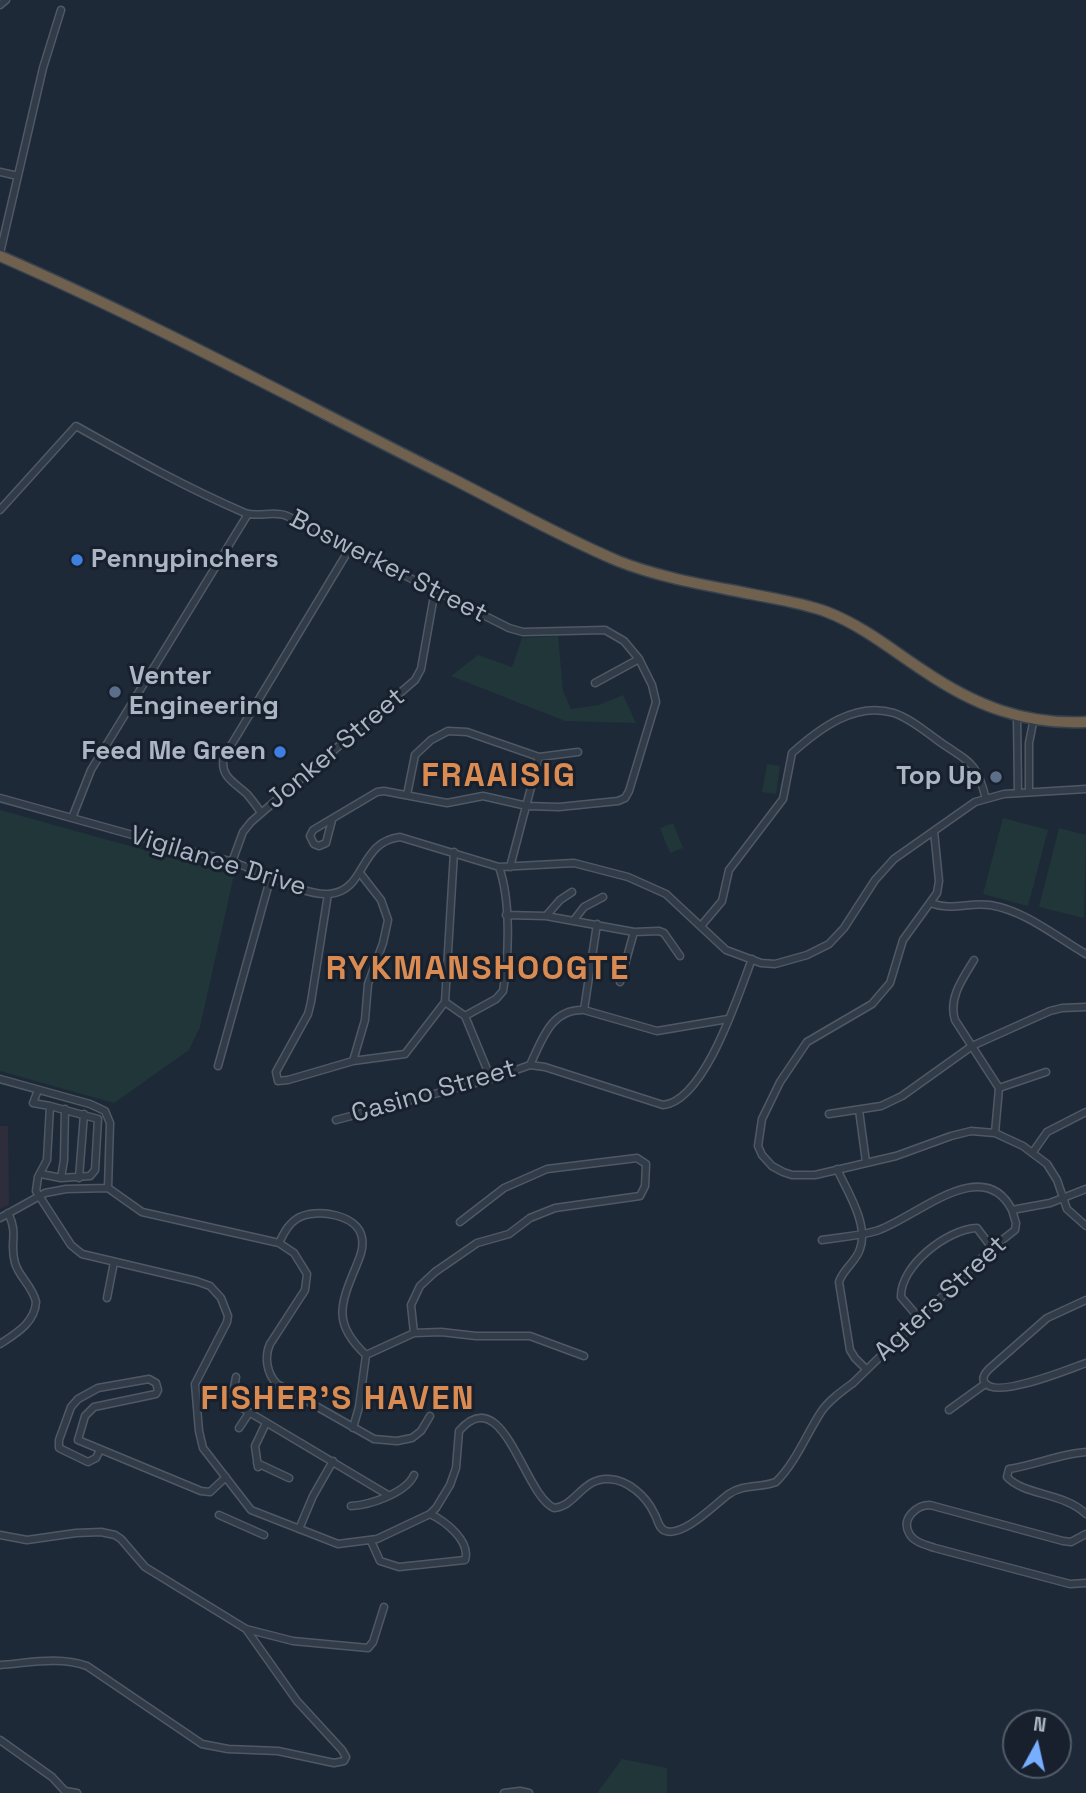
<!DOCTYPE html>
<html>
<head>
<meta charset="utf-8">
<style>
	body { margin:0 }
	#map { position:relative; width:1086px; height:1793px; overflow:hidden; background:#1e2938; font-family:"Space Grotesk",sans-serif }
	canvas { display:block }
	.north { position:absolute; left:1002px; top:1709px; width:70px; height:70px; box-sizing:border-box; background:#17202c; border:2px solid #525c69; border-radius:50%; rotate:8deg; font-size:19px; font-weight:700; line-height:28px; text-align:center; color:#abb6c5 }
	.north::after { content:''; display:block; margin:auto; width:24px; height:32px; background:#77aeff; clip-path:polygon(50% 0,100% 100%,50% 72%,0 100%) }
</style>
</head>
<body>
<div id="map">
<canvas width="1086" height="1793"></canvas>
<div class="north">N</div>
</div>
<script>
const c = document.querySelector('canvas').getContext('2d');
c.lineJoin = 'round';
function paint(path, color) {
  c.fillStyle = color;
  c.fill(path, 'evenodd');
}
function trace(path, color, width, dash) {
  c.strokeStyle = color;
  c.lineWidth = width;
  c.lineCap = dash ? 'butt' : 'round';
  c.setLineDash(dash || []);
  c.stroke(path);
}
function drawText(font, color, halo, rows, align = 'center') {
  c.font = font + ' "Space Grotesk",sans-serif';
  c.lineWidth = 6;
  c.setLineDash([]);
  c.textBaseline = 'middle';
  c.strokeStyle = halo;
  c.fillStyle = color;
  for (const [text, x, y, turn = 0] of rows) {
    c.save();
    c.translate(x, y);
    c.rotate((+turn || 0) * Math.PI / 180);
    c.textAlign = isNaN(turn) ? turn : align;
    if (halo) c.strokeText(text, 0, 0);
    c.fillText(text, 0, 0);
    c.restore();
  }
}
paint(new Path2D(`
	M 0,1126 L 8,1126 L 9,1205 L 0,1209 Z`), '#2e2d3c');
paint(new Path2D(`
	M 558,636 L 563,691 L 571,709 L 599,705 L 623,695 L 636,723 L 565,721 L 451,676 L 478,655 L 512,667 L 522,638 Z
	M 767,764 L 780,766 L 776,794 L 762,792 Z
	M 0,810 L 234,875 L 200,1027 L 189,1050 L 114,1103 L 0,1071 Z
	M 1003,818 L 1048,830 L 1028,906 L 983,894 Z
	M 673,823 L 683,848 L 670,853 L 660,828 Z
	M 1059,828 L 1086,835 L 1084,918 L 1039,907 Z
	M 622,1759 L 667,1768 L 667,1793 L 597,1793 Z`), '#203639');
const street = new Path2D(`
	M 0,5 L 6,0
	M 0,172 L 18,176
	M 0,253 L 43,68 L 61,10
	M 0,510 L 76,426 C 131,457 187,488 245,513 C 259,518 273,510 287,516 L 509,628 L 523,632 L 605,630 L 624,641 L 639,659 L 652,685 L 656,702 L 629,791 L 625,798 L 618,801 L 559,807 L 527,806 L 483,796 L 447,803 L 384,791 L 377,792 L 313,830 L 310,836 L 314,844 L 319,846 L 326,843 L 332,820
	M 595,683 L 639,659
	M 1017,715 L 1018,793
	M 1029,792 L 1029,743 L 1034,718
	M 407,795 L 415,755 L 431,740 L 448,731 L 467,732 L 539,757 L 578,752
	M 0,798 C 55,813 110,829 165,844 C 188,851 210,855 233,862 C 258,870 303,896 329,894 C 367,891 358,842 400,837 L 499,867 L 574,863 L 628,877 L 666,894 L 726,950 L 761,963 L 775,964 L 807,955 L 829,944 L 844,928 L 875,880 L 894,859 L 975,802 L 1004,794 L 1086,789
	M 261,813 C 257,806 252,800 247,794 C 235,783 219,776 224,757 L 350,548
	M 72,818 L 91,770 L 248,514
	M 934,831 L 939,881 L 937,893 L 903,940 L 890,983 L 872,1004 L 807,1042 L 780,1082 L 762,1119 L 758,1146 L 762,1155 L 772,1166 L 783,1172 L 792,1175 L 815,1175 L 896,1156 L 951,1136 L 971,1131 L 995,1133 L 1023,1146 L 1047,1164 L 1057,1180 L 1067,1209 L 1086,1226
	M 232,862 L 243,832 L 251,822 L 415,680 L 421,669 L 435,590
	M 510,867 L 539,757
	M 328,894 L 311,1002 L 308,1014 L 276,1072 L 278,1081 L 288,1080 L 353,1061 L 405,1054 L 445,1002
	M 931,903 C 951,911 969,902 990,905 C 1026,911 1055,936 1086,954
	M 506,915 L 546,916 L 634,932 L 659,931 L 664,933 L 680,956
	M 546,916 L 560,900 L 572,892
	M 574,920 L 584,907 L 603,897
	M 701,926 L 722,901 L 729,870 L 783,799 L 792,753 C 819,729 855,701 894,713 C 911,719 926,732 940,742 C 970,763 976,760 986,799
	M 974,960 C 963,978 948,998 955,1020 L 999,1088 L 995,1133
	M 620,982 L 634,932
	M 445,1002 L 454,852
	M 445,1002 L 465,1016
	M 584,1010 L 597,924
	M 465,1016 L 496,999 L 503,991 C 509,956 511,901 499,867
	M 465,1016 L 491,1079
	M 353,1061 L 365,1020 L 368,984 L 383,943 L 388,920 L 381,900 L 360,873
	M 530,1065 L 545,1067 L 663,1105 C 705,1101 738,995 752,959
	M 218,1066 L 271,876
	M 0,1079 L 90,1104 L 105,1111 L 110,1123 L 108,1188
	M 999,1088 L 1046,1072
	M 38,1090 L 33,1103 L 50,1106
	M 859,1110 L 866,1162
	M 829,1114 L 881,1106 L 902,1096 L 972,1046 L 1050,1011 L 1062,1008 L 1086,1007
	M 336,1120 L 491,1079 L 530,1065 C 542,1040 551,1008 584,1010 L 657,1031 L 728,1019
	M 1033,1152 L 1047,1132 L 1086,1112
	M 837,1169 C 847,1191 869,1224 860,1249 C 856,1262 843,1269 839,1282 L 850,1350 L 855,1358 L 866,1369
	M 41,1174 L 61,1178 L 90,1176 L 95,1170 L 98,1119 L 50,1106 L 47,1160 L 38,1177 L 36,1191 L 71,1245 L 82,1254 L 196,1281 L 210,1286 L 221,1298 L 228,1316 L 227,1322 L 195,1384 L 199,1431 L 203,1448 L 251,1510 L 338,1544 L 377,1539 L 430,1514 L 436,1508 L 450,1485 L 456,1468 L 459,1431 C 504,1380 523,1494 554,1508 C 575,1507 583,1477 609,1479 C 628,1480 646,1496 654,1513 C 658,1519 658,1529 666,1531 C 684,1537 716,1503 729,1494 C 743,1484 761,1488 776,1482 C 796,1462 806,1435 821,1412 C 829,1400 842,1391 853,1383 L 992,1248 L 1015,1230 L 1016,1223 L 1012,1210
	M 61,1178 L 64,1160 L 65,1109
	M 79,1178 L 84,1114
	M 108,1188 L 142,1212 L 279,1243 L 294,1253 L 307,1274 L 305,1290 L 270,1344 C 264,1357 267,1374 277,1384 L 374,1439 L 397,1441 L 412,1438 L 421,1431 L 430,1416
	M 0,1218 L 45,1193 L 66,1189 L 108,1188
	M 822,1240 C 840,1237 859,1236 876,1231 C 913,1220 983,1152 1012,1210 L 1050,1203 L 1086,1189
	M 279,1243 C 284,1233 288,1224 298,1218 C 316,1208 358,1214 362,1238 C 364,1249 359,1259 355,1269 C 339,1307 334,1325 366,1355
	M 107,1298 L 114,1262
	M 1086,1300 L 1047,1318 L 989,1369 C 985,1373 981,1378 985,1383 C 997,1399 1069,1369 1086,1363
	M 919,1318 L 901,1297 C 900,1266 947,1229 977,1228 L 992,1248
	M 414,1333 L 411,1305 L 420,1286 L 435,1272 L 477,1243 L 509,1234 L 530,1218 L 555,1208 L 640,1196 L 645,1186 L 646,1164 L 637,1158 L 547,1169 L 504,1188 L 460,1222
	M 0,1344 C 15,1334 35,1323 36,1302 C 33,1287 19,1277 15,1263 C 9,1243 19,1234 8,1213
	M 366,1355 L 414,1333 L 441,1332 L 476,1336 L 530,1336 L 584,1356
	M 236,1377 L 232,1398 L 237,1405 L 388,1495
	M 949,1410 L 985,1384
	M 239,1428 L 249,1413
	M 353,1428 L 359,1407 L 366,1355
	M 100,1450 L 96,1458 L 88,1462 L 59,1448 L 59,1440 L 71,1407 L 78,1399 L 98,1388 L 149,1379 L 156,1383 L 158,1390 L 156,1394 L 94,1407 L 85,1416 L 78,1440 L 201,1491 L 210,1492 L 226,1477
	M 1086,1452 C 1060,1454 1035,1465 1009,1469 L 1007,1477 C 1025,1496 1063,1492 1086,1514
	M 257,1463 L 289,1478
	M 258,1467 L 255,1446 L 266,1423
	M 351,1506 C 370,1505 406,1493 414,1475
	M 219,1515 L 264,1535
	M 299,1529 L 313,1496 L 333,1461
	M 1086,1534 L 1071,1542 L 1063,1541 L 930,1505 C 917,1505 901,1518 909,1533 C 913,1542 926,1545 935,1548 L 1070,1584 L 1086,1583
	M 0,1535 L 27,1540 L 76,1533 L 101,1532 L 115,1535 L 121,1539 L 145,1567 L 246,1629 L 293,1641 L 368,1648 L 373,1642 L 384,1607
	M 371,1541 L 380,1561 L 399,1567 L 465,1560 C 471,1541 445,1521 430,1514
	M 0,1665 C 29,1663 59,1656 87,1666 L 202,1744 L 228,1749 L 278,1751 L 334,1763 L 344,1761 L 346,1757 L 342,1750 L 297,1701 L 246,1629
	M 0,1740 L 52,1777 L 65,1791 L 77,1793
	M 504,1793 L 520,1791 L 529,1793`);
const highway = new Path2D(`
	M 0,256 C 154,323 301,403 451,478 C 506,506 561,537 618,561 C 661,578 706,585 751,594 C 776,599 803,603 827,612 C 863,626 892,650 924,671 C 974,705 1024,725 1086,722`);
trace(street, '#4f5966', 9);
trace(highway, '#39434f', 13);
trace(street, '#323b48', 6);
trace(highway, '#6f614e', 10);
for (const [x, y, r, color] of [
	[77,560,7,"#3f7fe0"],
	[115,692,7,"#5c6f8a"],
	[280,752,7,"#3f7fe0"],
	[996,777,7,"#5c6f8a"]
]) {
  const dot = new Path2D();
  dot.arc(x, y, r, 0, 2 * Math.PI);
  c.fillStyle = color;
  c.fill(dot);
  trace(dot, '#17202c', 2.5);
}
drawText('bold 26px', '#abb6c5', '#17202c', [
	["Pennypinchers",91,560],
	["Venter",129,677],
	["Engineering",129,707],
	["Feed Me Green",266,752,"right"],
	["Top Up",982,777,"right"]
], 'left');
drawText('26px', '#abb6c5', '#17202c', [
	["Boswerker Street",388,567,27],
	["Jonker Street",336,749,-40],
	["Vigilance Drive",218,862,17],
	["Casino Street",434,1092,-16],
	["Agters Street",941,1299,-43]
]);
c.letterSpacing = '2px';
drawText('bold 33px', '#da8b52', '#17202c', [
	["FRAAISIG",499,777],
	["RYKMANSHOOGTE",478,970],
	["FISHER'S HAVEN",338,1400]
]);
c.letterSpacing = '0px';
</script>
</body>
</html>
